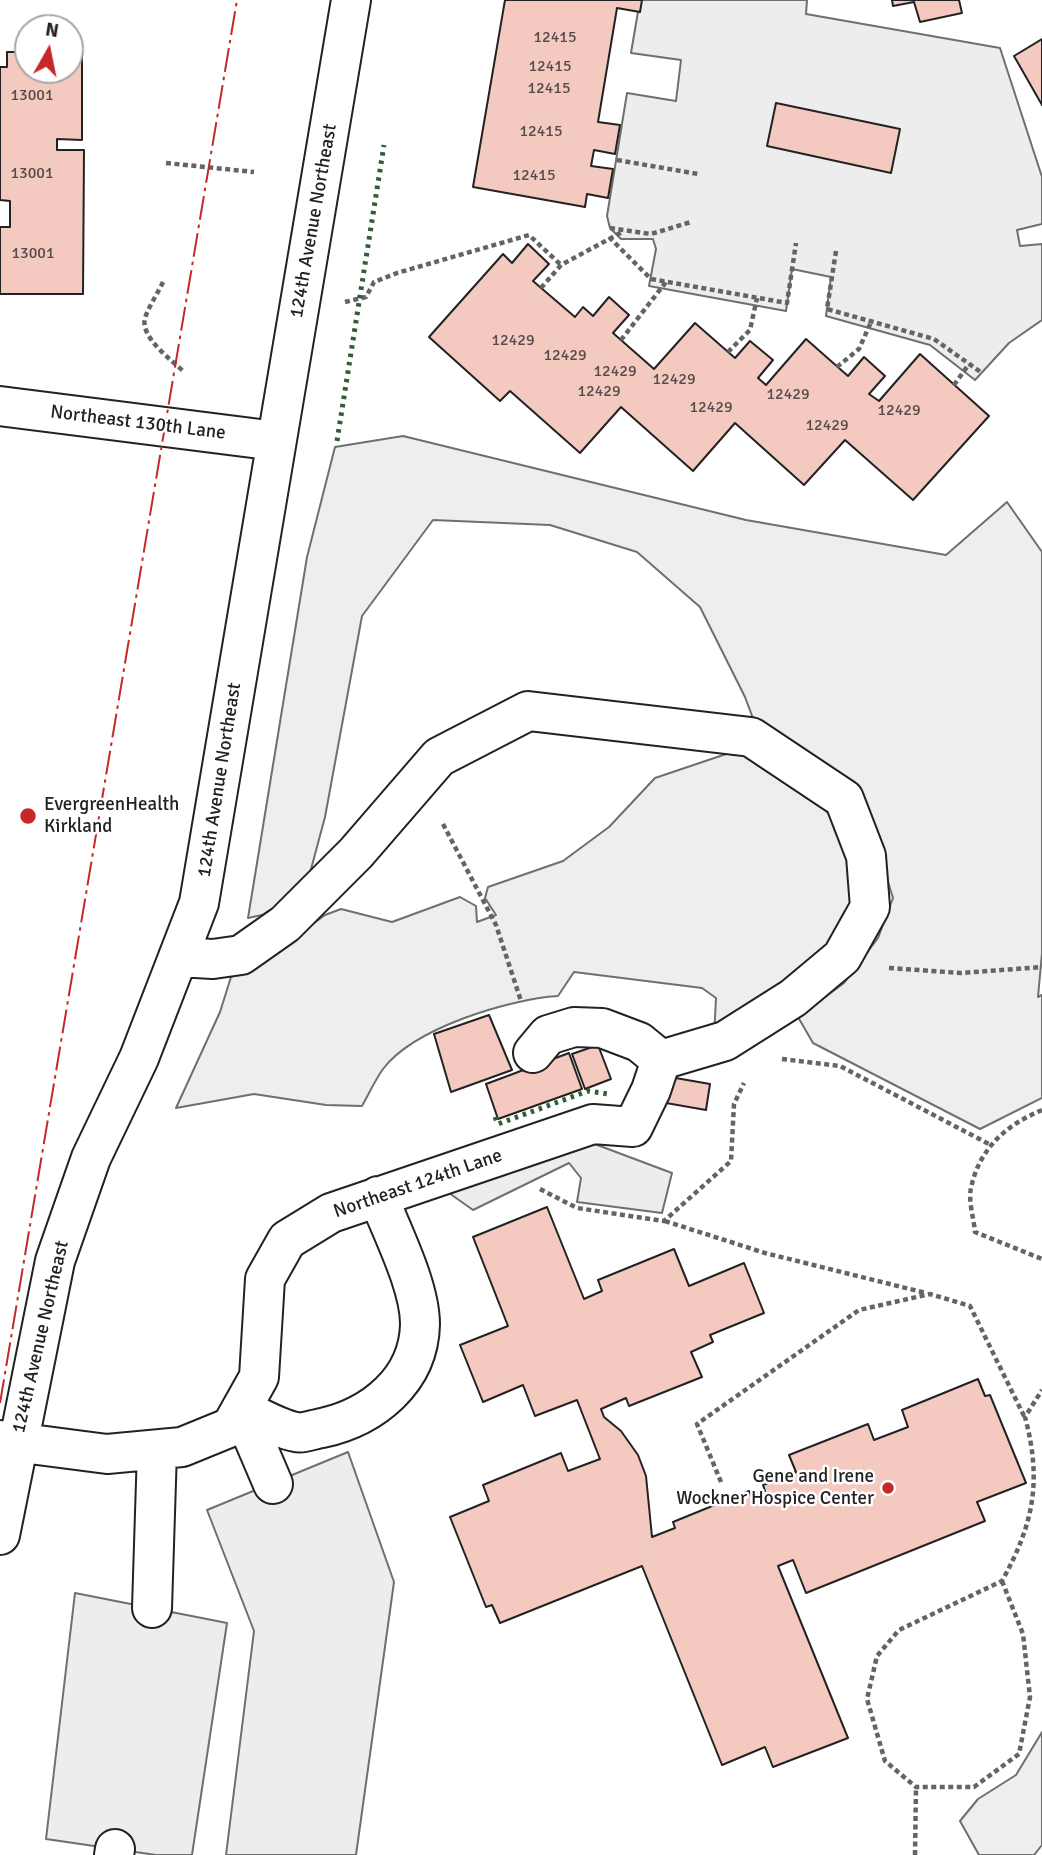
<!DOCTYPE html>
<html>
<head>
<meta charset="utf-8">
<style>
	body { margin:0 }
	#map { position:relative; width:1042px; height:1855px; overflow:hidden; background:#fff; font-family:Signika,sans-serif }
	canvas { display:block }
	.north { position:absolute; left:14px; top:14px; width:70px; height:70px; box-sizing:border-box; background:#fff; border:2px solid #a7a7a7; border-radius:50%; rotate:9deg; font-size:19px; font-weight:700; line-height:28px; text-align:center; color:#222 }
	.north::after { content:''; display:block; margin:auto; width:24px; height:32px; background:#c62828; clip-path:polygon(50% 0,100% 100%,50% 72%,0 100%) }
</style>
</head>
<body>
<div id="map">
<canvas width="1042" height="1855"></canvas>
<div class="north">N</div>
</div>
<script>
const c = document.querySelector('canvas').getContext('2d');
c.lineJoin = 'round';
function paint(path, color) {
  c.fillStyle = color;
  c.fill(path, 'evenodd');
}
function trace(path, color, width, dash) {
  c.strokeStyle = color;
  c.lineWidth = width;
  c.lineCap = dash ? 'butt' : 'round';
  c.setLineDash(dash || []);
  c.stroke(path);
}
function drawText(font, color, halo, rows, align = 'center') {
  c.font = font + ' Signika,sans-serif';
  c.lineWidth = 5;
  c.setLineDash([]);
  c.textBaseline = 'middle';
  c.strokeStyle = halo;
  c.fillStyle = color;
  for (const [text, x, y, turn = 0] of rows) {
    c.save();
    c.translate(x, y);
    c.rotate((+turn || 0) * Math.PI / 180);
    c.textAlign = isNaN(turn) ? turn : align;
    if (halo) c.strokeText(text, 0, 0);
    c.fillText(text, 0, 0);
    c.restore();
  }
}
const green = new Path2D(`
	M 403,436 L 746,520 L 946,555 L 1007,502 L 1042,552 L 1042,953 L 1038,997 L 1042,995 L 1042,1098 L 980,1129 L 813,1043 L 798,1017 L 844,983 L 878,938 L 893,898 L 877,847 L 754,721 L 745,697 L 700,607 L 637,552 L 550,525 L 433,520 L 362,616 L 325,817 L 310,873 L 287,900 L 262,915 L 248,918 L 307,557 L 335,447 Z
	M 741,749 L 804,790 L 836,820 L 860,883 L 834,947 L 714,1037 L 716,998 L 702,988 L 574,972 L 558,996 C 509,999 414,1028 383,1069 C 375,1080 369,1094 362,1106 L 326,1105 L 254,1094 L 176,1108 L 220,1012 L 231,977 L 265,959 L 325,915 L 341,909 L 392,922 L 460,897 L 476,906 L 477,922 L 496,915 L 485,898 L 488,887 L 563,861 L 609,827 L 655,778 Z
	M 1042,1732 L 1042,1845 L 1034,1855 L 979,1855 L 960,1821 L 978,1799 L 1016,1775 Z`);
paint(green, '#eee');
trace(green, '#6f6f6f', 2);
const parking = new Path2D(`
	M 640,0 L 807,0 L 806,14 L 1000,48 L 1042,177 L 1042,224 L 1017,230 L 1020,246 L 1042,244 L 1042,320 L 1009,343 L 975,380 L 930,345 L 826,316 L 831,277 L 792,269 L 786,311 L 649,286 L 656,249 L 653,239 L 621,239 L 610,228 L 607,216 L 627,93 L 676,101 L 681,60 L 631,53 Z
	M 576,1137 L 672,1173 L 662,1213 L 577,1202 L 581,1178 L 569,1163 L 473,1210 L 442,1188 Z
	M 348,1452 L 394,1582 L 356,1855 L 226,1855 L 254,1631 L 207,1510 Z
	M 75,1593 L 227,1623 L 192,1855 L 156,1855 L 46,1839 Z`);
paint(parking, '#ededed');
trace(parking, '#6f6f6f', 2);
const building = new Path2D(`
	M 505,0 L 642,0 L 640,12 L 617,8 L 598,122 L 620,125 L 615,154 L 594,150 L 591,166 L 613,169 L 608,198 L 587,194 L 585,207 L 473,187 Z
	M 892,0 L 959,0 L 962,13 L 920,22 L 914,2 L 893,6 Z
	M 1042,39 L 1042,105 L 1014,56 Z
	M 7,52 L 28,52 L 28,70 L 70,70 L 70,53 L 82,53 L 82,140 L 57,139 L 57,150 L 84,150 L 83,294 L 0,294 L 0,227 L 10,227 L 10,201 L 0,200 L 0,67 L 7,67 Z
	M 776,103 L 900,129 L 891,173 L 767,146 Z
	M 528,244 L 549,264 L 533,281 L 575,317 L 583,307 L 593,316 L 609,297 L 629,315 L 613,333 L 654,369 L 695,323 L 735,358 L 750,341 L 773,360 L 758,378 L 766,385 L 806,339 L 848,376 L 864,357 L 885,376 L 869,394 L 879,401 L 920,354 L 989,416 L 913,500 L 845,440 L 804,485 L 735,423 L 693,471 L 621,407 L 580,453 L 510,391 L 500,401 L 429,337 L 503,254 L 512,263 Z
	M 489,1015 L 512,1070 L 451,1092 L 434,1034 Z
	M 598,1045 L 611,1079 L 585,1089 L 572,1054 Z
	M 569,1053 L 582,1089 L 498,1119 L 486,1084 Z
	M 670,1077 L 710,1084 L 706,1110 L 666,1103 Z
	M 547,1207 L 584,1299 L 602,1291 L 598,1280 L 674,1249 L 689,1286 L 744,1263 L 764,1313 L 710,1335 L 713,1342 L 691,1352 L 702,1377 L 629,1406 L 626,1398 L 601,1409 L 604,1417 L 621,1431 L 638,1455 L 646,1476 L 652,1537 L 675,1528 L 673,1522 L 749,1491 L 751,1496 L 765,1491 L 763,1485 L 796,1472 L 789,1455 L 868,1424 L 874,1440 L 908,1427 L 902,1410 L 978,1379 L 985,1396 L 990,1395 L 1026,1483 L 977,1502 L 985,1521 L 806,1593 L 793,1560 L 778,1566 L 848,1738 L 773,1767 L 765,1747 L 722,1765 L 642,1566 L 500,1623 L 492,1605 L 486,1607 L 450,1517 L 489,1501 L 483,1485 L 561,1453 L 568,1471 L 600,1459 L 577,1400 L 535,1416 L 523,1385 L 483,1402 L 460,1345 L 508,1326 L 473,1237 Z`);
paint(building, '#f3c9c0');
trace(building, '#222', 2);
const minor = new Path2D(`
	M 0,406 L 276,441
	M 533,1053 L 548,1035 L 574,1027 L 602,1028 L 639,1042 L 661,1060
	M 241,1409 C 258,1416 278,1429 296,1432 C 303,1434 314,1429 322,1428 C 373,1417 419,1380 420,1324 C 420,1286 392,1232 378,1196
	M 241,1409 L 273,1484
	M 0,1440 L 107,1454 L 182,1447 L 231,1427 L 259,1377 L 265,1279 L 287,1240 L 331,1213 L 593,1124 L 633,1127 L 651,1090 L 661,1060 L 725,1041 L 793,998 L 842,957 L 870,907 L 866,856 L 844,799 L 751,737 L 528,711 L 439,757 L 356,853 L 285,924 L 241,955 L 213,959 L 178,957
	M 0,1535 L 55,1261 L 91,1158 L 139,1058 L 199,903 L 351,0
	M 152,1608 L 157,1450
	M 114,1855 L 115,1849`);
trace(minor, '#222', 42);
trace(new Path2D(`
	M 617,160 L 698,174
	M 166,163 L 254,172
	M 610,228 L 651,234 L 691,222
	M 609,237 L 651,279 L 787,303 L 796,243
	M 836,251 L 827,309 L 934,339 L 982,373
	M 163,282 C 158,293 149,306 145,318 C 140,338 172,360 184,372
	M 541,288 L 561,265 L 624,231
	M 345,302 L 366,297 L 374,282 L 397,273 L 529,235 L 561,265
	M 621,340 L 666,282
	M 728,352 L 750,330 L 757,298
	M 837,367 L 859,349 L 871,322
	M 954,385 L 969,364
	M 443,824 L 496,925 L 521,1001
	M 889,968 L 961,973 L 1042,967
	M 782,1059 L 840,1066 L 989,1144
	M 1042,1110 C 1006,1125 979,1149 971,1188 C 968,1201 974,1219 975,1232 L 1042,1259
	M 540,1189 L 577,1208 L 664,1221 L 731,1161 L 734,1104 L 744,1083
	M 665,1221 L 765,1253 L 926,1293
	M 721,1482 L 697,1424 L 859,1310 L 930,1294 L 970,1306 L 1024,1416
	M 1002,1581 L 1023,1634 L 1030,1697 L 1019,1754 L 974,1787 L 916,1787 L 885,1761 L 867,1699 L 877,1656 L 899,1630 L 1002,1581 C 1034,1523 1042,1481 1025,1417 L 1042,1390
	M 915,1855 L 916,1787`), '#646464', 4.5, [5, 3.5]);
trace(minor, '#fff', 38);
trace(new Path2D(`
	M 337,441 L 384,145
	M 495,1117 L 498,1124 L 588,1091 L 608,1094`), '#2f5e38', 5, [3.5, 5]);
trace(new Path2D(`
	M 0,1403 L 237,0`), '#c62828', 2, [24, 5, 3.5, 5]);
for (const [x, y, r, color] of [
	[28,816,9,"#c62828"],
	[888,1488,7,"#c62828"]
]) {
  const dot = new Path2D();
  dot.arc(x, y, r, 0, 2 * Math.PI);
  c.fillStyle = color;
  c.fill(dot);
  trace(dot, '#fff', 2.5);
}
drawText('16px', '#564c4a', null, [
	["12415",555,38],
	["12415",550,67],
	["12415",549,89],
	["13001",32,96],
	["12415",541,132],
	["13001",32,174],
	["12415",534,176],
	["13001",33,254],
	["12429",513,341],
	["12429",565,356],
	["12429",615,372],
	["12429",674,380],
	["12429",599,392],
	["12429",788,395],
	["12429",711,408],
	["12429",899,411],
	["12429",827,426]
]);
drawText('19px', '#222', '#fff', [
	["124th Avenue Northeast",314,221,-80],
	["Northeast 130th Lane",138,423,7],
	["124th Avenue Northeast",220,780,-81],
	["Northeast 124th Lane",418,1184,-19],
	["124th Avenue Northeast",41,1337,-77]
]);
drawText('19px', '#222', '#fff', [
	["EvergreenHealth",44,805],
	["Kirkland",44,827],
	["Gene and Irene",874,1477,"right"],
	["Wockner Hospice Center",874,1499,"right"]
], 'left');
</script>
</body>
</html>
